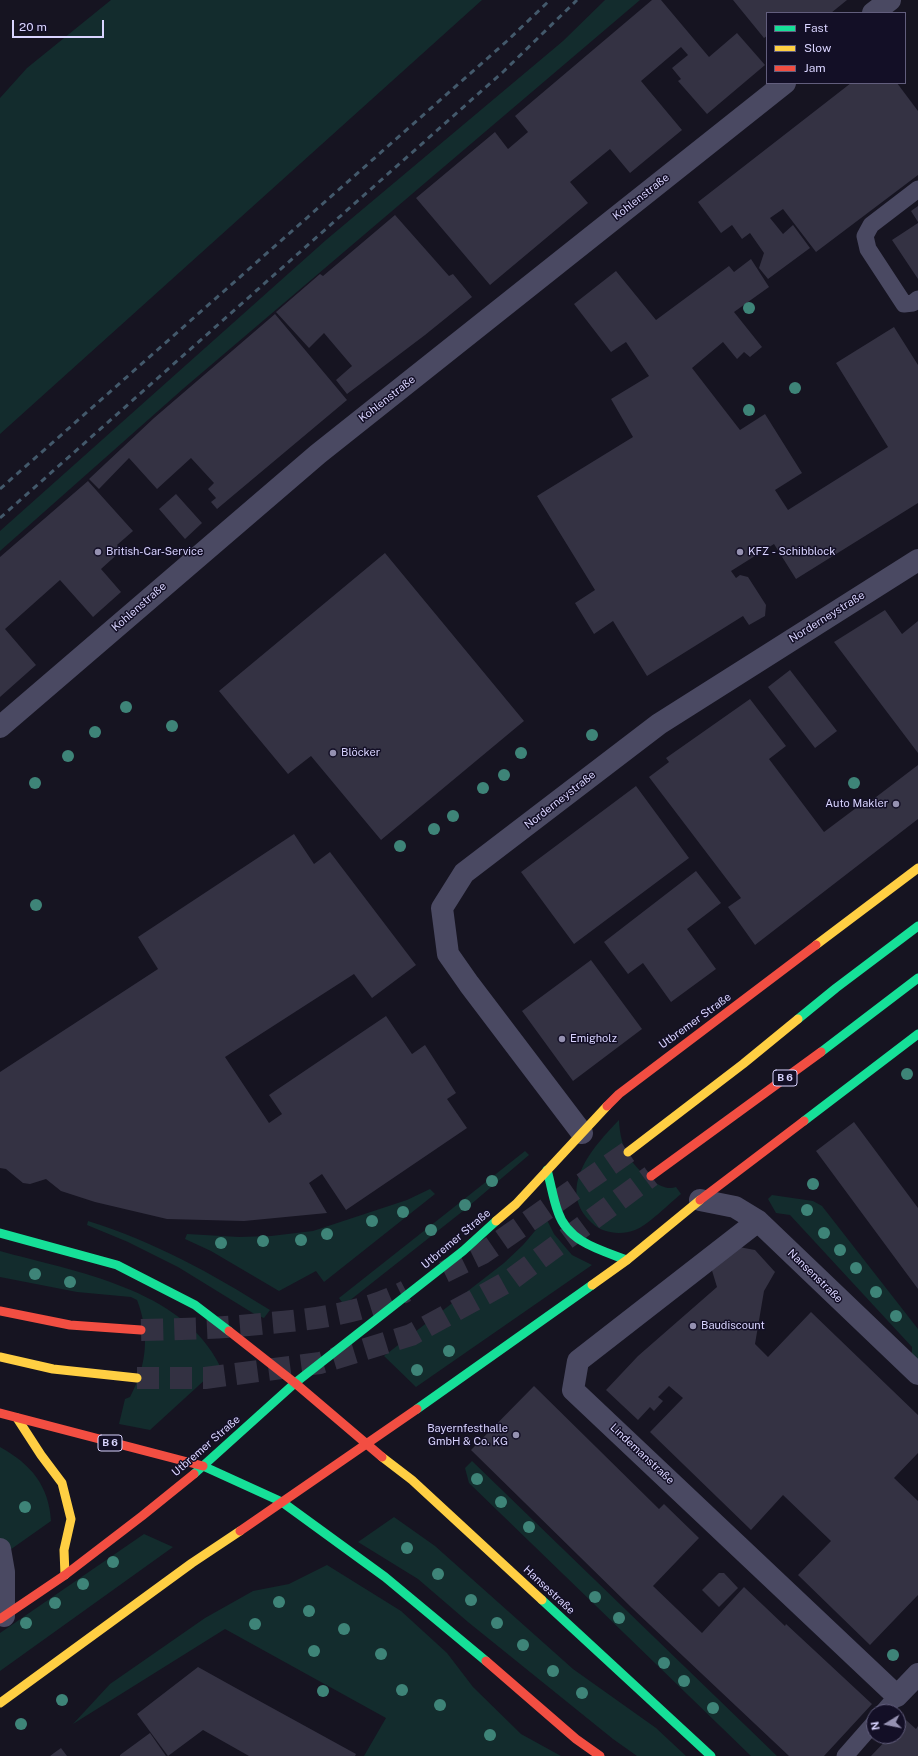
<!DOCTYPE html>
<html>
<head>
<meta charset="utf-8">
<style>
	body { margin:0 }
	#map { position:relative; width:918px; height:1756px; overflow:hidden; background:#161421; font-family:"Public Sans",sans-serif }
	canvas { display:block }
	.legend { position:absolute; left:766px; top:12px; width:140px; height:72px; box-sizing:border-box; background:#130f26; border:1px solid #625e7d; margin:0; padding:5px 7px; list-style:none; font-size:12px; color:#d9d4ff }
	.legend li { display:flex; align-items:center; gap:8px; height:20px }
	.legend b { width:20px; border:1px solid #625e7d }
	.north { position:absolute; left:866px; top:1704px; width:40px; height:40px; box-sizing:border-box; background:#130f26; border:1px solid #625e7d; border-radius:50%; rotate:260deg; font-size:11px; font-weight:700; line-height:16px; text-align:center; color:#d9d4ff }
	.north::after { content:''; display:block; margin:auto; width:14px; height:18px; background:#9591b1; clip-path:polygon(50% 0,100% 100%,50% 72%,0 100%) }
	.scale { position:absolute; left:12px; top:20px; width:92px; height:18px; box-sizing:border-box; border:2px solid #d9d4ff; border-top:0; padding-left:5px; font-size:12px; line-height:14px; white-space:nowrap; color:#d9d4ff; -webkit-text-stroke:3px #130f26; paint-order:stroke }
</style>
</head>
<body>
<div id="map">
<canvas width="918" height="1756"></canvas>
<ul class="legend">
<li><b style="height:5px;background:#16e098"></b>Fast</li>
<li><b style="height:5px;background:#ffcf43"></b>Slow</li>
<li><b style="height:5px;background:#f24e42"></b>Jam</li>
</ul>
<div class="north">N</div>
<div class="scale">20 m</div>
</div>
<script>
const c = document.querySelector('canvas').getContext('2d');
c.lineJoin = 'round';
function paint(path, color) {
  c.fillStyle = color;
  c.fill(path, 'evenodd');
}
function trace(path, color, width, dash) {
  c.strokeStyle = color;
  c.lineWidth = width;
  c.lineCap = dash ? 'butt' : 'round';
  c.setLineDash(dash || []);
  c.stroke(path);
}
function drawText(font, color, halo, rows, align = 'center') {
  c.font = font + ' "Public Sans",sans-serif';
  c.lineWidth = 3;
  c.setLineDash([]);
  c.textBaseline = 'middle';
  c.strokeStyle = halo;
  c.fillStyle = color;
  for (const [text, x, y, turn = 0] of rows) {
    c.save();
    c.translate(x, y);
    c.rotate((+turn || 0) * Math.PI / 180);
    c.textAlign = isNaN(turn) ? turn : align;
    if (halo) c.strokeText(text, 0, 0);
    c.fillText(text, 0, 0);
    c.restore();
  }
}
paint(new Path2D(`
	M 111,0 L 482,0 L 0,434 L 0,98 L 27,68 Z
	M 605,0 L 640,0 L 184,388 L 0,551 L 0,531 L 326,240 L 563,41 Z
	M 619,1120 C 620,1148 631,1166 653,1181 C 660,1186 668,1190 676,1187 L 681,1194 C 670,1203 647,1226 635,1230 C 622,1235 603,1234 592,1223 C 555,1189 593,1147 619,1120 Z
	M 525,1151 L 529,1155 L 463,1211 L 344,1305 L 339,1298 Z
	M 430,1189 L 435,1194 L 324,1282 L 316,1271 L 279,1291 L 211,1251 L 185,1239 L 187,1234 L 239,1237 L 271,1236 L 313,1231 L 407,1200 Z
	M 772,1195 L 813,1201 L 822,1206 L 918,1329 L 918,1361 L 912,1355 L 912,1347 L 790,1215 L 776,1213 L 768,1199 Z
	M 546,1218 L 554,1234 L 572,1255 L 592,1265 L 416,1387 L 384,1356 L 504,1263 L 523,1245 Z
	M 88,1221 C 155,1242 211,1273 270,1310 L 264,1318 L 256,1315 L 178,1267 L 128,1242 L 87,1225 Z
	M 0,1251 C 75,1272 182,1288 220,1366 L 150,1430 L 119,1424 L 125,1399 L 130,1397 C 147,1365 150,1334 137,1300 L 131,1297 L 77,1292 L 0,1277 Z
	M 0,1447 C 31,1464 49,1486 51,1521 L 0,1557 Z
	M 472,1461 L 777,1756 L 751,1756 L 469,1483 L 465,1468 Z
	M 394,1517 L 435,1546 L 573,1669 L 656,1728 L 686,1756 L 637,1756 L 613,1739 L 468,1622 L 418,1579 L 358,1542 Z
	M 144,1534 L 173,1547 L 0,1671 L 0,1633 Z
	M 327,1565 L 401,1611 L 447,1653 L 473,1687 L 521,1734 L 561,1756 L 364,1756 L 386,1718 L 225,1629 L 73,1724 L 110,1684 L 205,1618 L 253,1591 L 289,1584 Z`), '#132c2d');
paint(new Path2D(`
	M 652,0 L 661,0 L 709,57 L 737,33 L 765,65 L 707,114 L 678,81 L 681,79 L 672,68 L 688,55 L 681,47 L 641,81 L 682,130 L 630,173 L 610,149 L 570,182 L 588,203 L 490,285 L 416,198 L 495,132 L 508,149 L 528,132 L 515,116 Z
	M 733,0 L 847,0 L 831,13 L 767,13 L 767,36 L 764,38 Z
	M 851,83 L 897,83 L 918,111 L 918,175 L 816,252 L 783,209 L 770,218 L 783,234 L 793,225 L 810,248 L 768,279 L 759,268 L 764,253 L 750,233 L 742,239 L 732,225 L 721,233 L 698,202 Z
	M 918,206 L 918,222 L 911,211 Z
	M 395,215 L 449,276 L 453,274 L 472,297 L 425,335 L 347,394 L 336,380 L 352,366 L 324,333 L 309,348 L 276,312 L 320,274 L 323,276 Z
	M 918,223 L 918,279 L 892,240 Z
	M 751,259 L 769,287 L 734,312 L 762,347 L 750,357 L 744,352 L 737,359 L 723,342 L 692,368 L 740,430 L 765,414 L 802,473 L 775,490 L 788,510 L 888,447 L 836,363 L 894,327 L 918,365 L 918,503 L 796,579 L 774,544 L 731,571 L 736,578 L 740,575 L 748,577 L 766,605 L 765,616 L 749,625 L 743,616 L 647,676 L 613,621 L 594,634 L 575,603 L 595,590 L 537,496 L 633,437 L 611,399 L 649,376 L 626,342 L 611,352 L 574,304 L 616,271 L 656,320 L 729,266 L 734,272 Z
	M 275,314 L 347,400 L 217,509 L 211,502 L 216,498 L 208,489 L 214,483 L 191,458 L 157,489 L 129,458 L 99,489 L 89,479 L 154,418 Z
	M 88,481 L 133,531 L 117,545 L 122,550 L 101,569 L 121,592 L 93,617 L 60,580 L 5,629 L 36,665 L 0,697 L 0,557 Z
	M 176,494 L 202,523 L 185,539 L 159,509 Z
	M 385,553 L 524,721 L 381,840 L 311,756 L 288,774 L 219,691 Z
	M 885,610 L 902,634 L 918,621 L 918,753 L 834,642 Z
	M 790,670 L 837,731 L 815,748 L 768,687 Z
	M 750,699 L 786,746 L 769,759 L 824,832 L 860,805 L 863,807 L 918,765 L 918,819 L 755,945 L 728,907 L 741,898 L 649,777 L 669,762 L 666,758 Z
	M 636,786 L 689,858 L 574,944 L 521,872 Z
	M 294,834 L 314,864 L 330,852 L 416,965 L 372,998 L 354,974 L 225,1057 L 269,1123 L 282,1114 L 269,1095 L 386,1016 L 412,1054 L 425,1045 L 456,1093 L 447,1099 L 467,1128 L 346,1210 L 322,1174 L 309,1183 L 327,1213 L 244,1221 L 167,1219 L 95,1202 L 61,1191 L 46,1179 L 30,1184 L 23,1183 L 6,1169 L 0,1168 L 0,1072 L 158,969 L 138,937 Z
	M 696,871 L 721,903 L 687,929 L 716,969 L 671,1002 L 643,963 L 628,974 L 604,942 Z
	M 591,960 L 642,1029 L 573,1081 L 522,1011 Z
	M 854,1122 L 918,1208 L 918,1289 L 816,1151 Z
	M 739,1247 L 755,1250 L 775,1272 L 764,1291 L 755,1344 L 768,1357 L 811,1312 L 918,1415 L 918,1453 L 894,1478 L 918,1501 L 918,1595 L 870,1645 L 798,1575 L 831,1541 L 783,1495 L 751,1530 L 650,1432 L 683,1398 L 669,1386 L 658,1397 L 663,1401 L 654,1411 L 650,1407 L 638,1420 L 606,1390 L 638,1356 L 717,1287 L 710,1264 Z
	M 534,1386 L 659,1509 L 664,1504 L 699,1538 L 653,1586 L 702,1633 L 744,1587 L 785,1626 L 786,1624 L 872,1704 L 824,1756 L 789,1756 L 632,1608 L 471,1450 Z
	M 719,1573 L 724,1573 L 738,1588 L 719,1607 L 702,1590 Z
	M 198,1667 L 234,1687 L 356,1754 L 355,1756 L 249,1756 L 203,1730 L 168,1756 L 137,1714 Z
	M 906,1720 L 916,1729 L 918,1726 L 918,1756 L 871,1756 L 890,1736 L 898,1736 L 898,1728 Z
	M 150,1733 L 166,1756 L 120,1756 L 120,1755 Z
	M 61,1748 L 67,1756 L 50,1756 L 54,1753 Z`), '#343243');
trace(new Path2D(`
	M 444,1272 L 483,1253 L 628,1152
	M 141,1330 C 185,1329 226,1328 270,1323 C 316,1319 364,1313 406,1291
	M 137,1378 L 205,1378 L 320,1363 L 411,1335 L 509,1281 L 651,1176`), '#333142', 22, [22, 11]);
trace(new Path2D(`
	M 918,189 L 871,225 L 865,236 L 868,249 L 904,304 L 913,303 L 918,299
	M 883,1712 L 897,1696
	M 845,1756 L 874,1723`), '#4a4962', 17);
trace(new Path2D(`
	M 873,13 L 890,0
	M 0,727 L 318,454 L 785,83
	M 582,1133 L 469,984 L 448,954 L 442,908 L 464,873 L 659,724 L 918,560
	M 700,1200 L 735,1207 L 758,1221 L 918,1374
	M 758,1221 L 578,1361 L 573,1390 L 897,1696 L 918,1674
	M 0,1549 L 4,1572 L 4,1616`), '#4a4962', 22);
trace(new Path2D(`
	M 798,1019 L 836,988 L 918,926
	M 821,1052 L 918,978
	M 804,1121 L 918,1034
	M 547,1170 C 551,1184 553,1199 558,1212 C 568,1242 600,1250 627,1260
	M 0,1233 L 117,1265 L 195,1305 L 229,1331
	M 417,1409 L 592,1285
	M 203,1466 L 282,1502 L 385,1577 L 486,1661
	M 194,1474 L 295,1383 L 463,1251 L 496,1221
	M 542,1600 L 711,1756`), '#16e098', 9);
trace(new Path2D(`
	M 816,945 L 918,868
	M 628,1152 L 743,1064 L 798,1019
	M 496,1221 L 516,1204 L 607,1106
	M 592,1285 L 627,1260 L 700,1200
	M 0,1357 L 53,1369 L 137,1378
	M 17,1418 L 41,1455 L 62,1483 L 71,1519 L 64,1550 L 65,1575
	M 382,1457 L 412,1480 L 542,1600
	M 0,1703 L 192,1563 L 240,1531`), '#ffcf43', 9);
trace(new Path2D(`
	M 607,1106 L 619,1094 L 816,945
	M 651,1176 L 821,1052
	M 700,1200 L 804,1121
	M 0,1311 L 70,1325 L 141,1330
	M 229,1331 L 295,1383 L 382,1457
	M 0,1413 L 203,1466
	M 240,1531 L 417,1409
	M 0,1619 L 65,1575 L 142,1516 L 194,1474
	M 486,1661 L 576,1739 L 600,1756`), '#f24e42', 9);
trace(new Path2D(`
	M 0,489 L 507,41 L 550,0
	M 0,518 L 504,71 L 577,0`), '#43596b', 3, [6, 5]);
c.fillStyle = '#3e8478';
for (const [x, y] of [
	[749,308],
	[795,388],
	[749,410],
	[126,707],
	[172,726],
	[95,732],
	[592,735],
	[521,753],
	[68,756],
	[504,775],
	[35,783],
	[854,783],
	[483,788],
	[453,816],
	[434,829],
	[400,846],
	[36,905],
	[907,1074],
	[492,1181],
	[813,1184],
	[465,1205],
	[807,1210],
	[403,1212],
	[372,1221],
	[431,1230],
	[824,1233],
	[327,1234],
	[301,1240],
	[263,1241],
	[221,1243],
	[840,1250],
	[856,1268],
	[35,1274],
	[70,1282],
	[876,1292],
	[896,1316],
	[449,1351],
	[417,1370],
	[477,1479],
	[501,1502],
	[25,1507],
	[529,1527],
	[407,1548],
	[113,1562],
	[438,1574],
	[83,1584],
	[595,1597],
	[471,1600],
	[279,1602],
	[55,1603],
	[309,1611],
	[619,1618],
	[26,1623],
	[497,1623],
	[255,1624],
	[344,1629],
	[523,1645],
	[314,1651],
	[381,1654],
	[893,1655],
	[664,1663],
	[553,1671],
	[684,1681],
	[402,1690],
	[323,1691],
	[582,1693],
	[62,1700],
	[440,1705],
	[713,1708],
	[21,1724],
	[490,1735]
]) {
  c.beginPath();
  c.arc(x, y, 6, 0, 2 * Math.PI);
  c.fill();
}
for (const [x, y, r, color] of [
	[98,552,4,"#9591b1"],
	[740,552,4,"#9591b1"],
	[333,753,4,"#9591b1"],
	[896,804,4,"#9591b1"],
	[562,1039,4,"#9591b1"],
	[693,1326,4,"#9591b1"],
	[516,1435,4,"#9591b1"]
]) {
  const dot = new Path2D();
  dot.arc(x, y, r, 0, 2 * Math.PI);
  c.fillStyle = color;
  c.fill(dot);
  trace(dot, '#130f26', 1.5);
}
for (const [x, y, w] of [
	[785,1078,24],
	[110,1443,24]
]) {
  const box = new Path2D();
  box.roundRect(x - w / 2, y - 8, w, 16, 3);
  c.fillStyle = '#130f26';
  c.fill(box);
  trace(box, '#d9d4ff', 1);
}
drawText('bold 10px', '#d9d4ff', null, [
	["B 6",785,1078],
	["B 6",110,1443]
]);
drawText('11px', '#d9d4ff', '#130f26', [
	["Kohlenstraße",641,197,-38],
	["Kohlenstraße",387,399,-38],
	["Kohlenstraße",139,607,-41],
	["Norderneystraße",827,617,-32],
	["Norderneystraße",560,800,-38],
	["Utbremer Straße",695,1021,-36],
	["Utbremer Straße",456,1239,-40],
	["Nansenstraße",815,1276,44],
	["Utbremer Straße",206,1446,-41],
	["Lindemanstraße",642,1454,43],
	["Hansestraße",549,1590,43]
]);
drawText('11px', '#d9d4ff', '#130f26', [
	["British-Car-Service",106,552],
	["KFZ - Schibblock",748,552],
	["Blöcker",341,753],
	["Auto Makler",888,804,"right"],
	["Emigholz",570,1039],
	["Baudiscount",701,1326],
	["Bayernfesthalle",508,1429,"right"],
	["GmbH & Co. KG",508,1442,"right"]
], 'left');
</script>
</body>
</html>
